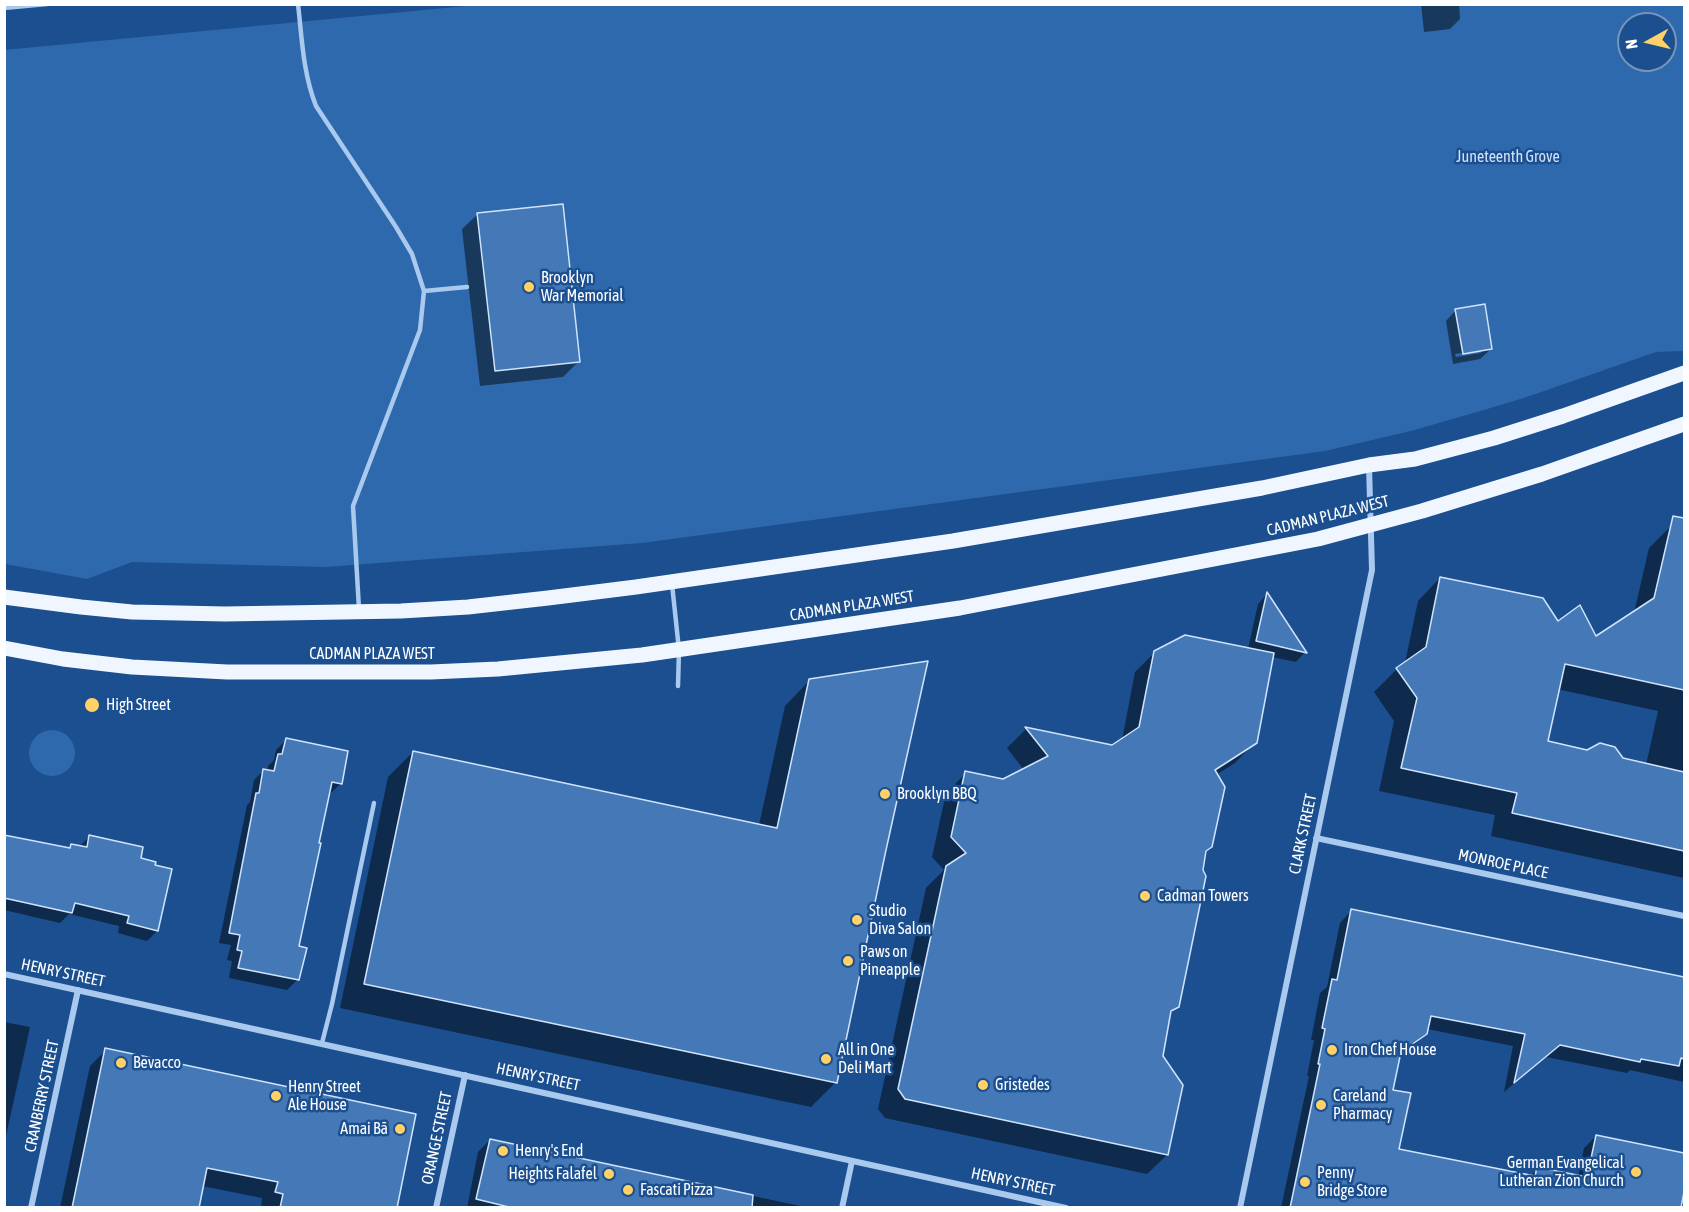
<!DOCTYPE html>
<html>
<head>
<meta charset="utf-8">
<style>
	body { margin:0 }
	#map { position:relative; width:1689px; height:1212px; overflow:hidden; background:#1b4f8f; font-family:"Asap Condensed",sans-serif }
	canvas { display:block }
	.frame { position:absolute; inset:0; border:6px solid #fff; pointer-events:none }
	.north { position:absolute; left:1617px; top:12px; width:60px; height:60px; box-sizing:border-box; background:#1b4f8f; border:2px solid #7695bc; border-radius:50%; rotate:262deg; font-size:16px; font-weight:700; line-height:24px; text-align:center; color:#fff }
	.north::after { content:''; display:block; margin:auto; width:21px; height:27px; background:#ffd166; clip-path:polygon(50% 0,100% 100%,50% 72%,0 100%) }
</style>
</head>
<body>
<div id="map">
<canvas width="1689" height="1212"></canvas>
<div class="frame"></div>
<div class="north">N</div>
</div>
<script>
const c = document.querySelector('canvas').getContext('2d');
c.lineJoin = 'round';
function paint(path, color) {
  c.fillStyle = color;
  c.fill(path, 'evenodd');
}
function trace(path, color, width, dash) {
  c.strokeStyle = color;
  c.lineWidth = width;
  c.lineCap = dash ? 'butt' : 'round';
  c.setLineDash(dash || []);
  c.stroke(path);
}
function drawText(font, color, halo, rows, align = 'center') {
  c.font = font + ' "Asap Condensed",sans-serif';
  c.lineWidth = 5;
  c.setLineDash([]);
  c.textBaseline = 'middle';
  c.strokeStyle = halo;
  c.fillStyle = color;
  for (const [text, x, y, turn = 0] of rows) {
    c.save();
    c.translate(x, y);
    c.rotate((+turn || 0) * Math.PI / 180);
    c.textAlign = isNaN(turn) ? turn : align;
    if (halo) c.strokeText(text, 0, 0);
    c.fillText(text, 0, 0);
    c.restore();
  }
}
paint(new Path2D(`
	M 487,4 L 1684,5 L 1684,351 L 1656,352 L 1524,398 L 1477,412 L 1411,431 L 1325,451 L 642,543 L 326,567 L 132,562 L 87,579 L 5,564 L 4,50 ZM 1629,24 L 1665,24 L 1665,60 L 1629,60 Z
	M29 753a23 23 0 1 1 46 0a23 23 0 1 1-46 0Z`), '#2e69ad');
paint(new Path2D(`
	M 1421,4 L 1459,4 L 1460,19 L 1450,29 L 1424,32 Z
	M 478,214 L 578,362 L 563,377 L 480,386 L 462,229 Z
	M 1456,310 L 1491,349 L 1480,359 L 1453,364 L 1446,321 ZM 1481,350 L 1481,353 L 1456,357 L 1455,354 Z
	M 1672,525 L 1684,528 L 1684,878 L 1491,836 L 1495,815 L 1379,791 L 1394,721 L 1374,692 L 1397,669 L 1405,663 L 1418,601 L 1440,578 L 1596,638 L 1634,613 L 1649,548 ZM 1557,689 L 1658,711 L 1646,765 L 1546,742 Z
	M 1267,594 L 1305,652 L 1296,662 L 1272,657 L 1255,742 L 1235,763 L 1216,775 L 1205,852 L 1178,1006 L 1169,1014 L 1161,1056 L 1167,1155 L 1147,1174 L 885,1118 L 878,1109 L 926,888 L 944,870 L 932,857 L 946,793 L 966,773 L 1003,780 L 1024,770 L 1007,748 L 1026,729 L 1112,746 L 1122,740 L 1135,672 L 1155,652 L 1248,649 L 1258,604 Z
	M 810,680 L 836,1082 L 811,1107 L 340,1008 L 388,777 L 413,752 L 759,825 L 785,706 Z
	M 286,740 L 341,783 L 330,794 L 328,793 L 297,948 L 298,979 L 287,990 L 229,978 L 232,961 L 227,960 L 231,945 L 219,943 L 247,805 L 250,802 L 254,780 L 264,770 L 267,771 L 268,766 L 274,760 L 276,750 Z
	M 4,837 L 68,849 L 71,846 L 79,847 L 89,837 L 139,859 L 157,931 L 147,941 L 118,933 L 119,926 L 69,914 L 60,923 L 4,910 Z
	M 1352,910 L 1684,978 L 1684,1082 L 1630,1070 L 1627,1073 L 1546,1057 L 1504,1092 L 1513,1046 L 1427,1029 L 1426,1033 L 1413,1046 L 1399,1056 L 1392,1091 L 1398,1150 L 1530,1177 L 1537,1169 L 1578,1177 L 1584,1148 L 1596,1136 L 1684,1155 L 1684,1208 L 1281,1208 L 1309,1076 L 1307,1076 L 1314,1040 L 1311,1040 L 1320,993 L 1327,987 L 1340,923 Z
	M 4,1022 L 30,1027 L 4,1145 Z
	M 106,1050 L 395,1208 L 261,1208 L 262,1198 L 202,1186 L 198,1208 L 60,1208 L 90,1066 Z
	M 490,1140 L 805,1207 L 467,1208 L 478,1152 Z`), '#0007');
const building = new Path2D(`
	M 563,204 L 580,362 L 495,371 L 477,213 Z
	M 1485,304 L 1492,349 L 1463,354 L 1455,309 Z
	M 1673,516 L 1684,518 L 1684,690 L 1565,664 L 1548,741 L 1587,750 L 1600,743 L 1615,747 L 1623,758 L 1684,772 L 1684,851 L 1512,813 L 1517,793 L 1401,768 L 1417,698 L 1396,668 L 1426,647 L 1440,577 L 1543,598 L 1558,621 L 1580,605 L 1596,636 L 1654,598 Z
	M 1267,592 L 1307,653 L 1256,641 Z
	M 1185,635 L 1274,653 L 1257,743 L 1215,770 L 1225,787 L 1212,847 L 1206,851 L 1203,870 L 1206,876 L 1179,1007 L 1171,1011 L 1163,1056 L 1183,1085 L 1168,1155 L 905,1099 L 898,1089 L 946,866 L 966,853 L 951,837 L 965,771 L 1003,779 L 1048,756 L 1025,727 L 1112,745 L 1139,727 L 1154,651 Z
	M 928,661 L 886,850 L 837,1083 L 364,984 L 413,751 L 777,828 L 809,679 Z
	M 286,738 L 348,751 L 342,784 L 332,782 L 319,843 L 321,843 L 299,946 L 307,948 L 299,980 L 238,968 L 242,951 L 237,950 L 240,935 L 229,933 L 256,793 L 259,793 L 263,769 L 274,771 L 278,754 L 282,754 Z
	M 4,835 L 70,848 L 71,844 L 87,847 L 89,835 L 143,847 L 141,858 L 156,862 L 155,865 L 172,869 L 158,931 L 127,923 L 129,916 L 75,903 L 72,913 L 4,898 Z
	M 1351,909 L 1684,977 L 1684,1059 L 1681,1058 L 1679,1066 L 1641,1059 L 1640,1062 L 1560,1045 L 1514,1083 L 1525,1034 L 1431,1016 L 1427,1034 L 1401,1052 L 1393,1090 L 1411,1093 L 1399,1149 L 1535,1176 L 1537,1167 L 1587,1177 L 1596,1135 L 1684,1153 L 1684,1192 L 1681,1208 L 1290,1208 L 1320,1064 L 1318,1064 L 1325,1029 L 1322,1028 L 1332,979 L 1337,980 Z
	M 105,1048 L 416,1114 L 397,1208 L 280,1208 L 283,1194 L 275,1192 L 278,1182 L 207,1168 L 199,1208 L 72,1208 Z
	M 490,1139 L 753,1195 L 752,1208 L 513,1208 L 476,1199 Z`);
paint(building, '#4478b7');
trace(building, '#cfe3fa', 1.5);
trace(new Path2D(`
	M 298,4 C 302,39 303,73 316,106 L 396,227 L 412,254 L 424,291 L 420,330 L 353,506 L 359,609
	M 4,8 L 47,4
	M 424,291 L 467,287
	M 672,584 L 679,650 L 678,686
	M 322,1043 L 332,1004 L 374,803`), '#a9c9ee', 4.5);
trace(new Path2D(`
	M 1316,838 L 1684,916
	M 4,974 L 1066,1208
	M 31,1208 L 78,990
	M 436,1208 L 465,1075
	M 842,1208 L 852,1161
	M 1240,1208 L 1372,570 L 1369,466`), '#a9c9ee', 6);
trace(new Path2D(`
	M 4,597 L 81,607 L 132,612 L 225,614 L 401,611 L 468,607 L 548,598 L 636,587 L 953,541 L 1262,488 L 1369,465 L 1415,459 L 1494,438 L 1563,416 L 1684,373
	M 4,648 L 63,659 L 132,667 L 227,672 L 431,672 L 498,669 L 642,655 L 960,608 L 1318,539 L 1422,511 L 1542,474 L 1684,424`), '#f0f6ff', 15);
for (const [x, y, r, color] of [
	[529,287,6,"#ffd166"],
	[92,705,8,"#ffd166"],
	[885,794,6,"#ffd166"],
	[1145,896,6,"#ffd166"],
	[857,920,6,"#ffd166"],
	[848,961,6,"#ffd166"],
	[1332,1050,6,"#ffd166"],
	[826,1059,6,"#ffd166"],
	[121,1063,6,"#ffd166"],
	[983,1085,6,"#ffd166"],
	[276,1096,6,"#ffd166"],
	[1321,1105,6,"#ffd166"],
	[400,1129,6,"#ffd166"],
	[503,1151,6,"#ffd166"],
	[1636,1172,6,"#ffd166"],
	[609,1174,6,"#ffd166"],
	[1305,1182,6,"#ffd166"],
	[628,1190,6,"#ffd166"]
]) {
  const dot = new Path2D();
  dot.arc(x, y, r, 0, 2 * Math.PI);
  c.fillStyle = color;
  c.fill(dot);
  trace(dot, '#1b4f8f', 2);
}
drawText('16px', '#cfe3fa', '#1b4f8f', [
	["Juneteenth Grove",1508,157]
]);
drawText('16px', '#fff', '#1b4f8f', [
	["Brooklyn",541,278],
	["War Memorial",541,296],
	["High Street",106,705],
	["Brooklyn BBQ",897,794],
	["Cadman Towers",1157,896],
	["Studio",869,911],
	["Diva Salon",869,929],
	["Paws on",860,952],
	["Pineapple",860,970],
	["All in One",838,1050],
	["Deli Mart",838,1068],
	["Iron Chef House",1344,1050],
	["Bevacco",133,1063],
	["Gristedes",995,1085],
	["Henry Street",288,1087],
	["Ale House",288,1105],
	["Careland",1333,1096],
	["Pharmacy",1333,1114],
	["Amai Bā",388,1129,"right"],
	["Henry's End",515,1151],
	["German Evangelical",1624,1163,"right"],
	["Lutheran Zion Church",1624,1181,"right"],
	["Penny",1317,1173],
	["Bridge Store",1317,1191],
	["Heights Falafel",597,1174,"right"],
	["Fascati Pizza",640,1190]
], 'left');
drawText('16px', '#fff', '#1b4f8f', [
	["CADMAN PLAZA WEST",1328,516,-14],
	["CADMAN PLAZA WEST",852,606,-9],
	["CADMAN PLAZA WEST",372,654],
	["CLARK STREET",1303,834,-78],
	["MONROE PLACE",1503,864,12],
	["HENRY STREET",63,973,12],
	["HENRY STREET",538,1077,12],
	["CRANBERRY STREET",42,1096,-78],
	["ORANGE STREET",437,1138,-78],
	["HENRY STREET",1013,1182,12]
]);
</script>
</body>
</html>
